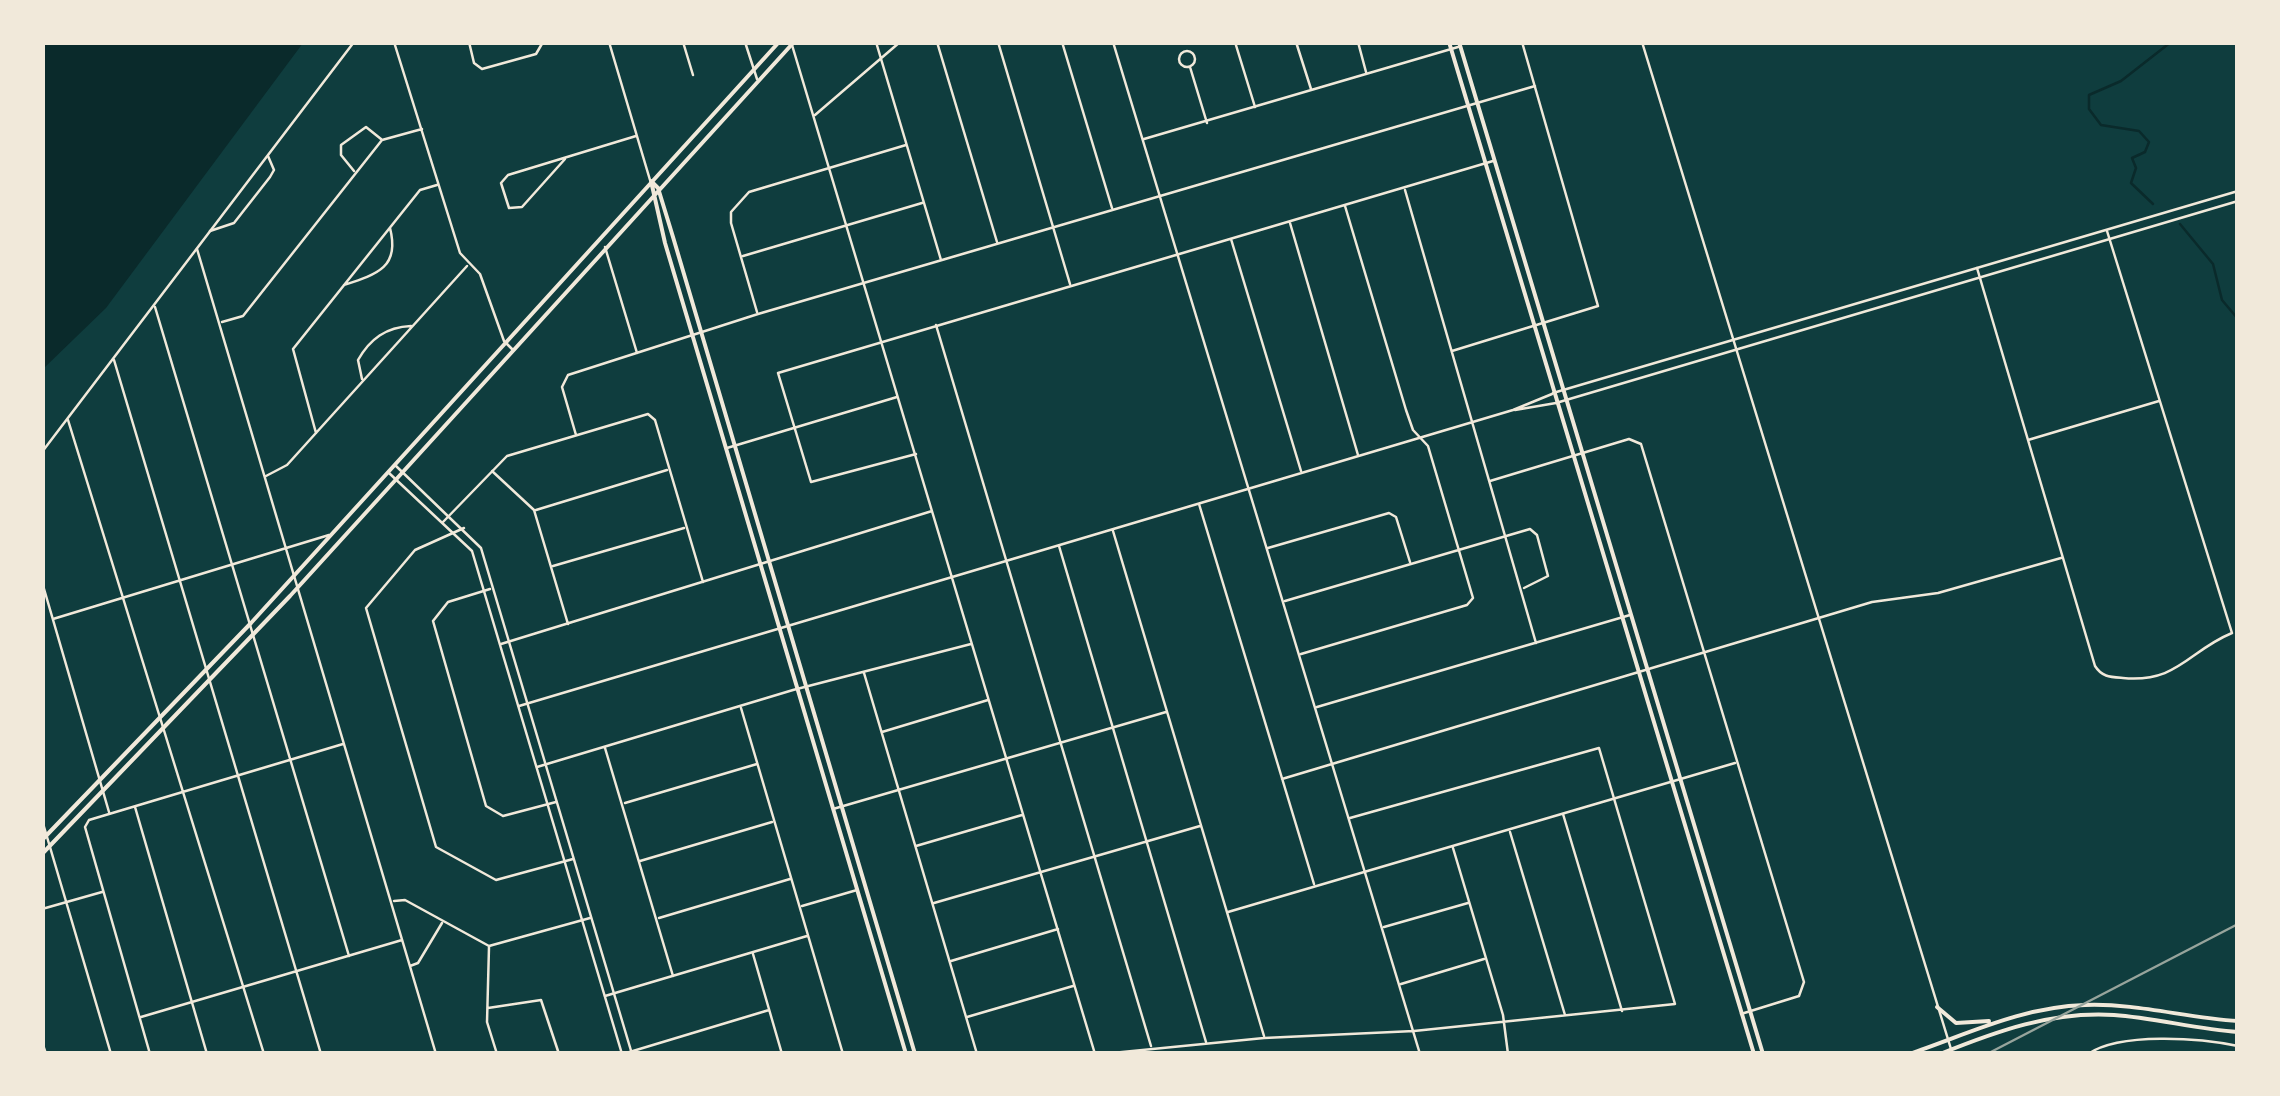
<!DOCTYPE html>
<html>
<head>
<meta charset="utf-8">
<style>
	body { margin:0 }
	#map { position:relative; width:2280px; height:1096px; overflow:hidden; background:#0f3d3e; font-family:"Open Sans",sans-serif }
	canvas { display:block }
	.frame { position:absolute; inset:0; border:45px solid #f1e9da; pointer-events:none }
</style>
</head>
<body>
<div id="map">
<canvas width="2280" height="1096"></canvas>
<div class="frame"></div>
</div>
<script>
const c = document.querySelector('canvas').getContext('2d');
c.lineJoin = 'round';
function paint(path, color) {
  c.fillStyle = color;
  c.fill(path, 'evenodd');
}
function trace(path, color, width, dash) {
  c.strokeStyle = color;
  c.lineWidth = width;
  c.lineCap = dash ? 'butt' : 'round';
  c.setLineDash(dash || []);
  c.stroke(path);
}
paint(new Path2D(`
	M 43,42 L 303,43 L 106,308 L 43,369 Z`), '#0a2a2b');
trace(new Path2D(`
	M 2153,204 L 2131,183 L 2136,168 L 2132,158 L 2145,152 L 2149,142 L 2139,131 L 2101,125 L 2089,109 L 2089,95 L 2121,81 L 2171,42
	M 2180,224 L 2213,264 L 2222,300 L 2238,319`), '#0a2a2b', 2.5);
trace(new Path2D(`
	M 394,42 L 460,253 L 480,274 L 504,341 L 512,349
	M 469,42 L 474,63 L 482,69 L 536,54 L 543,42
	M 683,42 L 693,75
	M 745,42 L 757,79
	M 876,42 L 941,260
	M 937,42 L 997,242
	M 998,42 L 1070,284
	M 1062,42 L 1112,208
	M 1113,42 L 1420,1054
	M 1235,42 L 1255,107
	M 1296,42 L 1311,89
	M 1358,42 L 1366,72
	M 792,45 L 1095,1054
	M1179 59a8 8 0 1 1 16 0a8 8 0 1 1-16 0Z
	M 1190,67 L 1207,123
	M 815,115 L 900,42
	M 1144,139 L 1458,47
	M 565,159 L 522,207 L 509,208 L 501,183 L 508,175 L 636,136
	M 354,171 L 341,155 L 341,145 L 366,127 L 381,139
	M 1405,190 L 1536,643
	M 1290,223 L 1358,455
	M 210,231 L 234,223 L 270,177 L 274,170 L 268,156
	M 1231,239 L 1301,471
	M 605,247 L 637,353
	M 197,249 L 436,1054
	M 743,256 L 922,203
	M 1977,268 L 2095,666 C 2102,677 2110,677 2123,678 C 2178,683 2188,651 2232,633 L 2107,231
	M 344,285 C 378,274 400,267 390,228
	M 155,307 L 349,956
	M 757,312 L 731,223 L 731,212 L 749,192 L 906,145
	M 222,322 L 243,316 L 382,140 L 422,129
	M 936,325 L 1151,1046
	M 1452,351 L 1598,306 L 1522,42
	M 114,360 L 321,1054
	M 362,379 L 358,360 C 370,339 386,327 411,326
	M 1515,410 L 1556,403
	M 68,420 L 264,1054
	M 316,433 L 293,349 L 420,190 L 437,185
	M 576,435 L 562,387 L 568,375 L 758,314 L 1535,86
	M 2028,440 L 2159,401
	M 727,448 L 897,397
	M 916,454 L 811,482 L 778,373 L 1493,161
	M 492,471 L 534,510 L 568,624
	M 266,476 L 287,465 L 467,266
	M 1490,481 L 1629,439 L 1641,444 L 1804,982 L 1799,996 L 1741,1014
	M 1199,504 L 1314,884
	M 536,510 L 667,470
	M 443,522 L 507,456 L 648,414 L 655,420 L 703,582
	M 464,528 L 415,550 L 366,608 L 436,847 L 496,880 L 573,859
	M 1113,531 L 1264,1036
	M 1059,546 L 1206,1042
	M 1268,548 L 1389,513 L 1396,517 L 1410,562
	M 553,566 L 684,528
	M 42,582 L 109,812
	M 490,589 L 448,602 L 433,621 L 486,806 L 503,816 L 556,802
	M 1285,601 L 1530,529 L 1537,535 L 1548,576 L 1524,588
	M 53,619 L 329,535
	M 501,644 L 932,511
	M 1301,654 L 1467,605 L 1473,598 L 1428,446 L 1413,430 L 1406,410 L 1345,206
	M 864,673 L 977,1054
	M 519,706 L 1513,410 L 1552,394
	M 1317,707 L 1630,615
	M 741,708 L 843,1054
	M 882,732 L 988,700
	M 605,748 L 673,976
	M 537,767 L 793,690 L 971,644
	M 1282,779 L 1872,602 L 1938,593 L 2061,558
	M 625,803 L 757,764
	M 135,807 L 207,1054
	M 833,809 L 1166,712
	M 1563,814 L 1622,1011
	M 42,820 L 111,1054
	M 1510,832 L 1565,1015
	M 916,846 L 1022,815
	M 1453,848 L 1503,1015 L 1508,1054
	M 640,861 L 772,822
	M 394,901 L 405,900 L 489,946 L 590,918
	M 934,903 L 1200,826
	M 802,906 L 857,890
	M 42,909 L 102,892
	M 1228,912 L 1735,763
	M 659,918 L 790,879
	M 1384,927 L 1468,903
	M 489,947 L 487,1022 L 497,1054
	M 753,954 L 782,1054
	M 951,961 L 1058,929
	M 410,966 L 418,963 L 442,923
	M 1401,984 L 1484,959
	M 605,996 L 807,936
	M 488,1008 L 541,1000 L 559,1054
	M 141,1017 L 402,940
	M 967,1017 L 1073,986
	M 42,1042 L 46,1054
	M 150,1054 L 85,827 L 89,820 L 343,744
	M 623,1054 L 769,1010
	M 1102,1054 L 1264,1038 L 1414,1031 L 1675,1004 L 1599,748 L 1350,818`), '#f1e9da', 2.5);
trace(new Path2D(`
	M 609,42 L 650,180
	M 1642,42 L 1951,1049
	M 1553,393 L 2238,191
	M 1556,403 L 2238,201
	M 42,452 L 354,42
	M 396,466 L 481,548 L 632,1054
	M 389,473 L 472,551 L 622,1054
	M 2088,1054 C 2120,1032 2200,1038 2238,1046`), '#f1e9da', 2.5);
trace(new Path2D(`
	M 1449,42 L 1754,1054
	M 1459,42 L 1763,1054
	M 651,181 L 658,188 L 673,237 L 915,1054
	M 651,181 L 665,243 L 906,1054
	M 42,840 L 251,623 L 779,42
	M 42,854 L 290,596 L 794,42`), '#f1e9da', 4);
trace(new Path2D(`
	M 1937,1007 L 1956,1023 L 1989,1021
	M 1909,1054 C 1968,1034 2021,1007 2085,1005 C 2137,1003 2186,1018 2238,1021
	M 1940,1054 C 1997,1031 2052,1011 2114,1015 C 2155,1018 2196,1029 2238,1032`), '#f1e9da', 4);
trace(new Path2D(`
	M 1987,1054 L 2238,924`), '#97a49c', 2.5);
</script>
</body>
</html>
